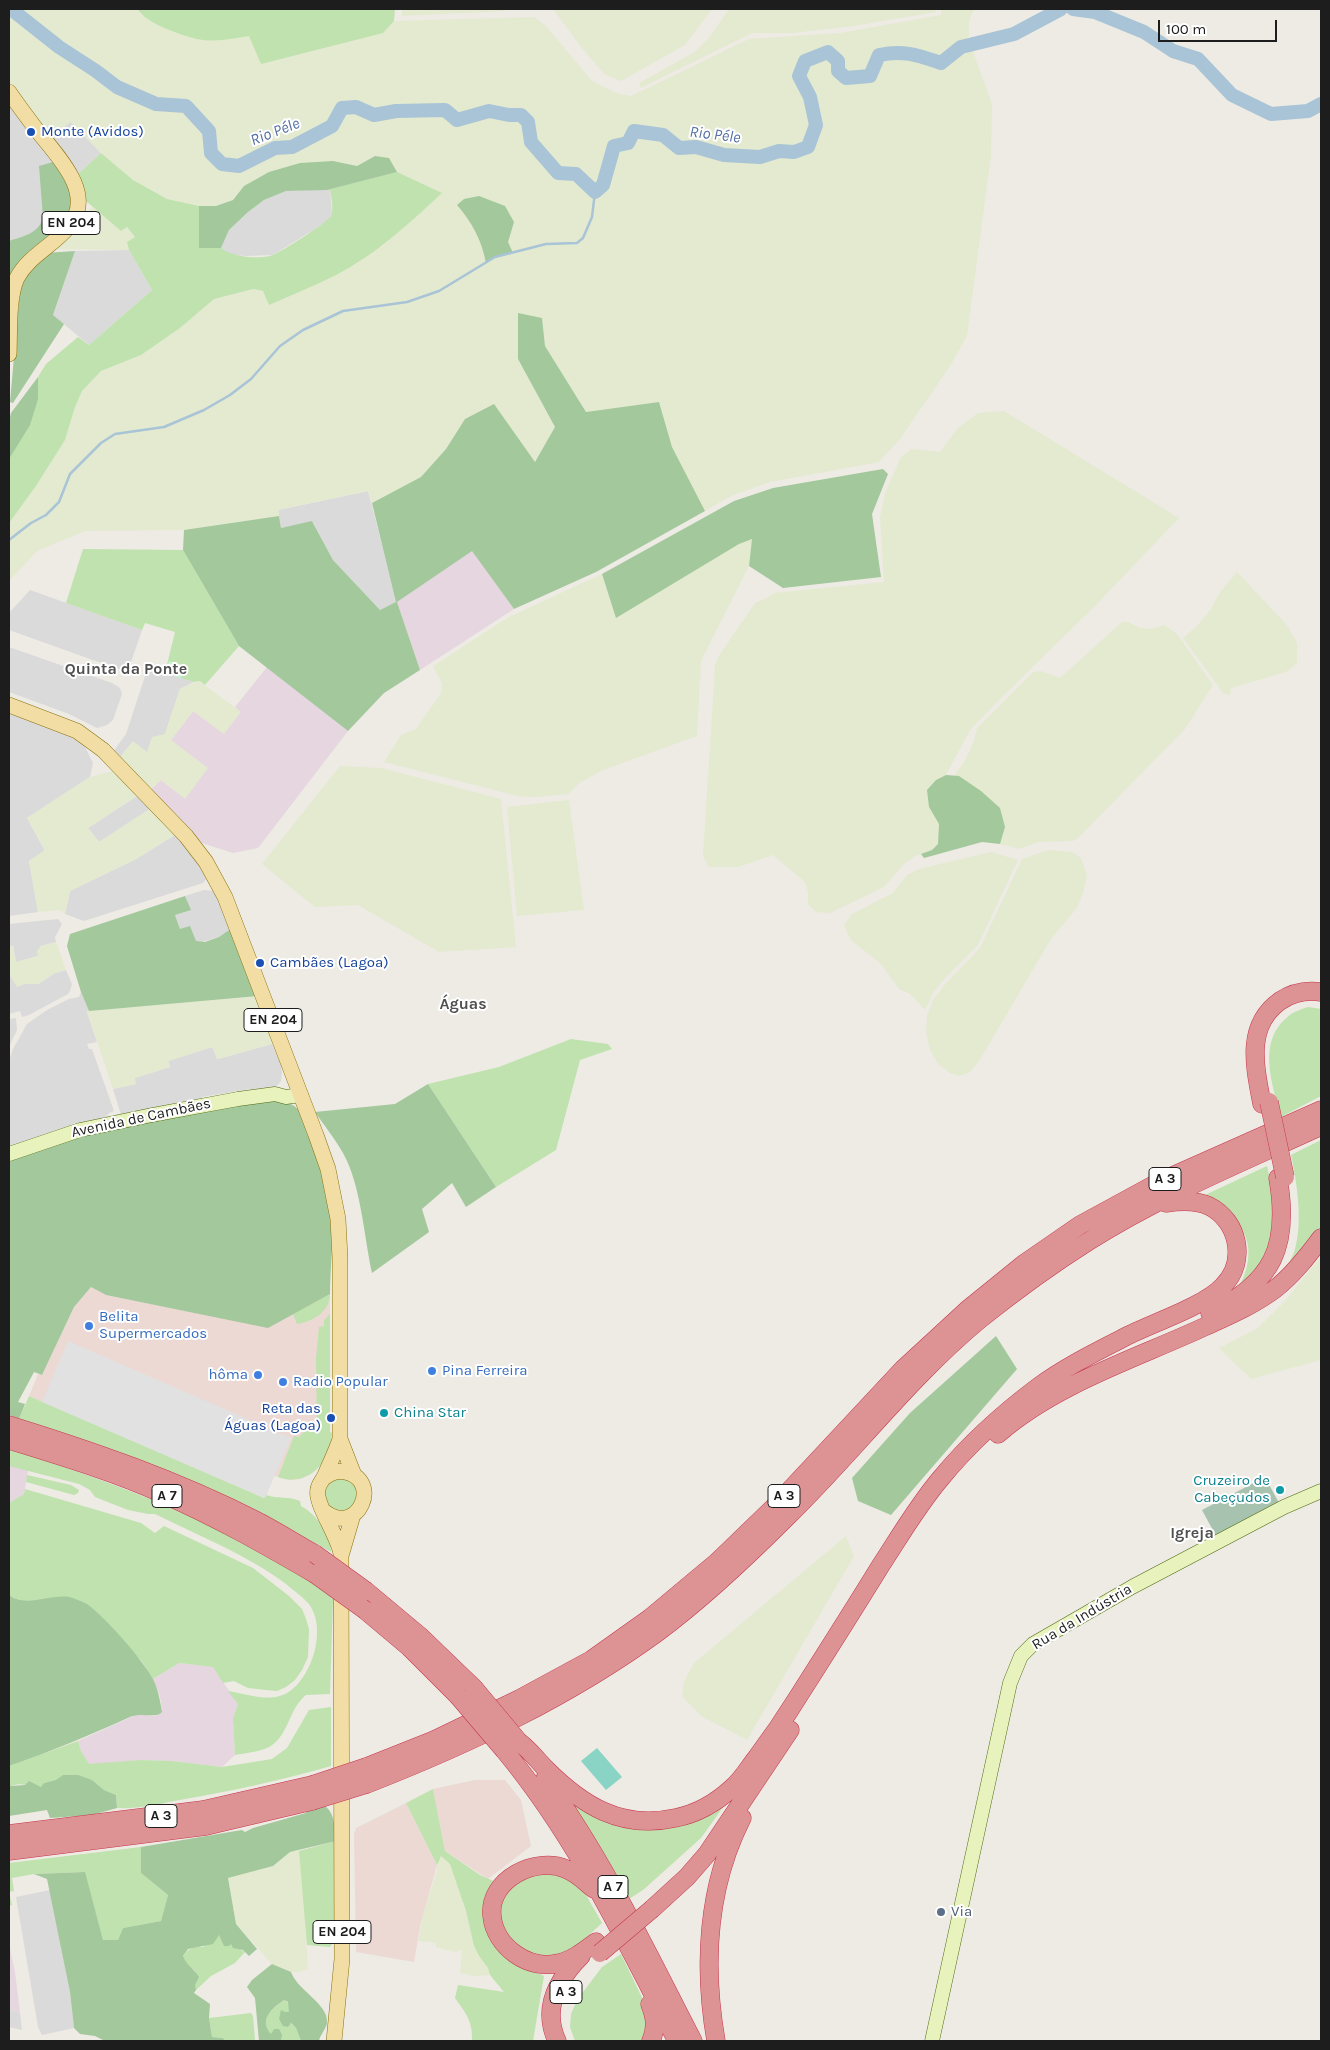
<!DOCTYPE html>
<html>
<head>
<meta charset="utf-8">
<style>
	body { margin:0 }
	#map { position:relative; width:1330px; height:2050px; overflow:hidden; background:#edebe4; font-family:Karla,sans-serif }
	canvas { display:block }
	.frame { position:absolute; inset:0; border:10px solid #1d1d1d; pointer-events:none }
	.scale { position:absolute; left:1158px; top:20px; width:119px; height:22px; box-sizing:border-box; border:2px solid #1d1d1d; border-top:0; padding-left:6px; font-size:15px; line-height:18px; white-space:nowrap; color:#1d1d1d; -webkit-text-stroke:4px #fff; paint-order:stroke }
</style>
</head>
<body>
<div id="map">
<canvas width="1330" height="2050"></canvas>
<div class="frame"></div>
<div class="scale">100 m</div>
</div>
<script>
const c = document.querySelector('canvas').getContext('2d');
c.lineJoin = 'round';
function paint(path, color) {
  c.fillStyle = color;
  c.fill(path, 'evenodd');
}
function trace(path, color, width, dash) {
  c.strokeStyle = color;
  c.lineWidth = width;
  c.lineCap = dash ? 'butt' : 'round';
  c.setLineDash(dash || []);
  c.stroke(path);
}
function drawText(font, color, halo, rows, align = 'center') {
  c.font = font + ' Karla,sans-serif';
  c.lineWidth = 4;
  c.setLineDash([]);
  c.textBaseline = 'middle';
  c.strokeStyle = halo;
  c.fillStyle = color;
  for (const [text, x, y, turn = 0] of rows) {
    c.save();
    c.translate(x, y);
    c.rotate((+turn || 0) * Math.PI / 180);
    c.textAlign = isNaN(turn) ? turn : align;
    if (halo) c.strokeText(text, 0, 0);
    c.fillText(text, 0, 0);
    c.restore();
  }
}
paint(new Path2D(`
	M 9,92 L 60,160 L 41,224 L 37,230 L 32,233 L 9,241 Z
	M 70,121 L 101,153 L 76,176 L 51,137 Z
	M 330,189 L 332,213 L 330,218 L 326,222 L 273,255 L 245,256 L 228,254 L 221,248 L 229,230 L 248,212 L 264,200 L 286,191 Z
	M 129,250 L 152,290 L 89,345 L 53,315 L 75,251 Z
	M 368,491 L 397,602 L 380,610 L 333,560 L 313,522 L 281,528 L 278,510 Z
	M 30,590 L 142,630 L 130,665 L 126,670 L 118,669 L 9,630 L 9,613 Z
	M 9,647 L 112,683 L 120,688 L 122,694 L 113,720 L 107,725 L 97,728 L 69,714 L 9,692 Z
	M 148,667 L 194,682 L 180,689 L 165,734 L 147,752 L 119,758 L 113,752 L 126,734 Z
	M 9,705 L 77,731 L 93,763 L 90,777 L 27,818 L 45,851 L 29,861 L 38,912 L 9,916 Z
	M 140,794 L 153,807 L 99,842 L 88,828 Z
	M 178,833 L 209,876 L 203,883 L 84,921 L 65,914 L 70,891 L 136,859 Z
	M 204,890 L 214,891 L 232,928 L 219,937 L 202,942 L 196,942 L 180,929 L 175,915 L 190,910 L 185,896 Z
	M 58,919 L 62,924 L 55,937 L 56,942 L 41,946 L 38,956 L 16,962 L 13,946 L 9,947 L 9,924 Z
	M 66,970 L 72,984 L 70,991 L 68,994 L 29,1015 L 22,1017 L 20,1011 L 9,1014 L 9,974 L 17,986 L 24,984 L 38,984 L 55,973 Z
	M 81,992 L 89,1011 L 87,1012 L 97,1042 L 87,1044 L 89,1049 L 92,1049 L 114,1111 L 109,1113 L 105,1118 L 72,1124 L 70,1127 L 45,1134 L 9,1149 L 9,1061 L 13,1049 L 27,1024 L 47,1010 L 69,999 L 79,997 Z
	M 16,1018 L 17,1030 L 9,1047 L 9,1019 Z
	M 272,1044 L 281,1065 L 282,1073 L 281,1081 L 275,1088 L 251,1090 L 250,1089 L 202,1097 L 202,1099 L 121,1115 L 113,1089 L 135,1084 L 134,1078 L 170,1067 L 168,1061 L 212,1047 L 218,1059 Z
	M 50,1890 L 70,1992 L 74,2028 L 42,2035 L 38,2027 L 16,1897 Z
	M 9,2009 L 20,2013 L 22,2030 L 9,2027 Z`), '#dbdada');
paint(new Path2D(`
	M 91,1287 L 106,1295 L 268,1327 L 330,1294 L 330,1432 L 332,1433 L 315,1471 L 301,1479 L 290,1480 L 274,1476 L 265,1498 L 29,1396 L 38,1374 L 42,1375 L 74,1307 Z
	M 475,1780 L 505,1780 L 521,1800 L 531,1846 L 488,1879 L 445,1851 L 433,1789 Z
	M 406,1803 L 437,1865 L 420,1927 L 414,1962 L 356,1952 L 354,1834 L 356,1828 Z`), '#ecd9d4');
paint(new Path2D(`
	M 472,550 L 514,609 L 420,670 L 397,602 Z
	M 267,667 L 348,731 L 258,848 L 233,853 L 202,843 L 150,790 L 161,780 L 185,798 L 171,740 L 193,711 L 223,733 L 240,712 L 235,707 Z
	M 9,1466 L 28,1470 L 24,1494 L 9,1503 Z
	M 179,1663 L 213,1667 L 238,1704 L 233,1718 L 235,1755 L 222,1767 L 172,1761 L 140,1760 L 89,1765 L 81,1751 L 78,1741 L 138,1714 L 155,1716 L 162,1712 L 160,1696 L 153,1679 Z
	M 9,1944 L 15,1972 L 20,2013 L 9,2009 Z`), '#e5d6e0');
paint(new Path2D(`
	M 9,9 L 138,9 L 141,15 L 174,32 L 203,40 L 249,35 L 382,33 L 394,21 L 534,17 L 546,26 L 592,81 L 616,93 L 631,96 L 749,39 L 840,33 L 941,15 L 941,9 L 974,9 L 969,21 L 969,36 L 961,47 L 972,49 L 992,104 L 991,155 L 967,336 L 950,366 L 900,439 L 879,462 L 770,482 L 733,495 L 705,511 L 672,447 L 659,402 L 586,412 L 545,346 L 542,318 L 518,359 L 555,427 L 535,462 L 465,419 L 446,449 L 421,477 L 372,503 L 368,491 L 278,510 L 279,516 L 184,530 L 85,531 L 37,551 L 9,581 L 9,523 L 36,486 L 65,440 L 75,407 L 82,391 L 101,371 L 141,355 L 180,328 L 214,299 L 253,289 L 263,292 L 372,252 L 416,217 L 441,193 L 397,172 L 389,158 L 375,156 L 357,166 L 333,161 L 244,186 L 233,200 L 216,206 L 199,206 L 167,199 L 133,180 L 101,153 L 71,122 L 51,137 L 9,81 ZM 464,199 L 508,242 L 513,253 L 495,257 L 486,263 L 483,246 L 468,217 L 457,205 Z
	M 402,9 L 504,9 L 505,11 L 402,16 Z
	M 553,9 L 712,9 L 685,45 L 621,81 L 604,74 L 581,47 Z
	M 729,9 L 936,9 L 936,12 L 853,26 L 793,33 L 752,33 L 641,88 L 639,83 L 693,53 L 708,39 Z
	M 92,206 L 121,231 L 127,227 L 135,237 L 127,242 L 129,250 L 49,249 L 78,216 L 90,210 Z
	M 1004,411 L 1179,518 L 1095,606 L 997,702 L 970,730 L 946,775 L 936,780 L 929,807 L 939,824 L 938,844 L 932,850 L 915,856 L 904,864 L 884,887 L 830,913 L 816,912 L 808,904 L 808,892 L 805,882 L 773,855 L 738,867 L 709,867 L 703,856 L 715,666 L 718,657 L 755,603 L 767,598 L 774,593 L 884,582 L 880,517 L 885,493 L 901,457 L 911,449 L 940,452 L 958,428 L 978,413 Z
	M 753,538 L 749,566 L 701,661 L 697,736 L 603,770 L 579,783 L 569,794 L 534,797 L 518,796 L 384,762 L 401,735 L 416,729 L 441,693 L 442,683 L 433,666 L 509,617 L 602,574 L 616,617 L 739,544 Z
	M 1237,572 L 1286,624 L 1297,643 L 1297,663 L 1286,672 L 1231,688 L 1230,695 L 1224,694 L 1183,638 L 1198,625 L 1211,609 L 1220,592 Z
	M 1122,622 L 1128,622 L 1140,628 L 1152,629 L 1164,625 L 1177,634 L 1213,685 L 1185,729 L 1079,837 L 1073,841 L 1039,842 L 1019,849 L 1000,844 L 1005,827 L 959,776 L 954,776 L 966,759 L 974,741 L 977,728 L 1033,672 L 1041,671 L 1060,678 Z
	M 199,681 L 241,712 L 224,734 L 193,711 L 171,740 L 208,768 L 185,799 L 161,780 L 150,790 L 119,758 L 133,741 L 147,752 L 152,737 L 165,734 L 180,689 Z
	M 340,766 L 381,768 L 501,799 L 516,947 L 439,952 L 358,905 L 315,907 L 262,864 Z
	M 116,770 L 140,794 L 88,828 L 99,842 L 153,807 L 178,833 L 136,859 L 70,891 L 65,914 L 59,910 L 38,912 L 29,861 L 45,850 L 27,818 L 90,777 Z
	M 569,800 L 584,910 L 517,916 L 507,807 Z
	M 1048,850 L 1072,852 L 1081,858 L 1087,875 L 1083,893 L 1077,908 L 1051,939 L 979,1061 L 970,1072 L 959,1076 L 950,1073 L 939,1065 L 930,1050 L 926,1032 L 927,1016 L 933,1000 L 947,982 L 980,948 L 1022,859 Z
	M 991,852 L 1018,860 L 978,945 L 946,977 L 933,993 L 925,1010 L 910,994 L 899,989 L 881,964 L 851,940 L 844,925 L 852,914 L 893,893 L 907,875 L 919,869 Z
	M 56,942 L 66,970 L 55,973 L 38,984 L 24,984 L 17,987 L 9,974 L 9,947 L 12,946 L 16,962 L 38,956 L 37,951 L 41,946 Z
	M 258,996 L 276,1043 L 217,1059 L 212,1047 L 168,1061 L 170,1067 L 135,1078 L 136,1084 L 113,1089 L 87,1011 Z
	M 1321,1256 L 1321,1360 L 1251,1379 L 1219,1348 L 1258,1328 L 1284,1302 Z
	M 846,1536 L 854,1556 L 747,1740 L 701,1716 L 682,1696 L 684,1682 L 694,1663 Z
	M 299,1851 L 304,1900 L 308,1969 L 299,1972 L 291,1972 L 272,1964 L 236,1924 L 228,1878 L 273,1866 L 290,1852 Z
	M 445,1851 L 480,1875 L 462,1903 L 466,1911 L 474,1946 L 479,1956 L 488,1968 L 490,1975 L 474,1976 L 460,1973 L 462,1950 L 455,1952 L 436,1947 L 436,1943 L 418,1941 L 424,1911 L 437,1871 L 437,1862 Z`), '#e4ead0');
paint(new Path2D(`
	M 138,9 L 395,9 L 394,21 L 383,33 L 261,64 L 249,36 C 234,38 218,42 203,40 C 187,38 144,23 138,9 Z
	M 101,153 L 133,180 L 167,199 L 199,206 L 200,248 L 221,248 C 233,257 255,259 270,256 C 277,255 328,222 331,216 C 334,209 331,197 330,189 L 397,172 L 442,193 C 410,223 375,255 336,275 C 314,286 291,295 269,305 L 263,291 L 253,289 L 214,299 L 180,328 L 141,355 L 101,371 L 82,391 L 75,407 L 65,440 L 36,486 L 9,523 L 9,459 L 38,399 L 38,377 L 46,364 L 78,337 L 89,345 L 152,290 L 129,250 L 127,242 L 135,237 L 127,227 L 121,231 L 86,201 L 76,176 Z
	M 83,549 L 183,550 L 239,646 L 205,685 L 200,681 L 194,682 L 165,673 L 175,632 L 145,623 L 142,630 L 66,603 Z
	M 1308,1007 L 1321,1009 L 1321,1096 L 1281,1117 C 1272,1083 1256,1040 1290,1015 C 1295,1011 1303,1009 1308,1007 Z
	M 571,1039 L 608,1044 L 612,1049 L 580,1060 L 556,1150 L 496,1187 L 428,1084 L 499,1067 Z
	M 1321,1140 L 1321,1227 L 1302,1255 L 1281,1277 C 1286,1268 1292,1259 1295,1249 C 1303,1221 1297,1183 1291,1155 Z
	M 1267,1166 C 1275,1201 1282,1239 1259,1271 C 1254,1277 1245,1283 1238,1289 C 1251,1265 1254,1241 1235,1219 C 1232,1215 1229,1210 1225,1207 C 1218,1202 1209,1202 1205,1195 Z
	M 330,1294 C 330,1311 313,1322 297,1324 L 293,1314 Z
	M 330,1314 L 330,1432 L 332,1433 C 331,1462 308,1488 278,1477 L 294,1436 L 299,1437 L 308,1428 L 317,1428 L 316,1359 L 319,1327 L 324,1326 L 324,1320 Z
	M 29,1396 L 264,1498 L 266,1495 C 278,1499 289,1496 300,1501 L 301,1506 C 316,1514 331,1534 331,1552 L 268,1517 L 134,1458 L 19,1419 Z
	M 9,1449 C 123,1485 234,1527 333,1597 L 330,1694 L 306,1695 C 288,1709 289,1738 267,1748 C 258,1752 245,1753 235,1755 L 233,1718 L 238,1704 L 228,1691 C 261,1697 284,1708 305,1674 C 317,1655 323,1623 309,1604 C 302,1596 294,1591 286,1584 C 246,1554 199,1536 155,1514 L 148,1514 L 128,1510 L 95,1497 L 90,1490 L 79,1484 L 9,1466 Z
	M 27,1475 L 71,1485 L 79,1490 L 78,1493 L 74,1495 L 26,1482 Z
	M 339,1476 L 355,1483 L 358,1501 L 344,1513 L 327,1507 C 321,1487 321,1487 339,1476 Z
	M 25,1489 L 141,1523 L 155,1533 L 164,1526 L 253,1568 L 289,1596 L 302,1609 L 306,1619 L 309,1629 L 308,1657 L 302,1670 L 295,1680 L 286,1687 L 277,1691 L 266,1690 L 248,1688 L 234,1681 L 223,1683 L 213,1667 L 179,1663 L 153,1679 L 141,1660 L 68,1597 C 50,1599 24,1606 9,1595 L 9,1503 L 24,1494 Z
	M 331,1707 L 331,1766 C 279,1781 227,1792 174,1801 C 155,1805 137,1809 117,1808 L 116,1795 L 104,1790 L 92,1780 L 63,1775 L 57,1780 L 44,1783 L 42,1787 L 19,1784 L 10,1786 L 9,1790 L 9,1766 L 78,1741 L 81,1751 L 89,1764 L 140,1760 L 172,1761 L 222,1767 L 272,1759 L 287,1748 L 309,1710 Z
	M 433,1789 L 445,1851 L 480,1875 L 498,1883 L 488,1911 L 520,1965 L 544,1976 L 533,2041 L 472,2041 C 473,2022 466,2013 455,1998 L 458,1985 L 504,1992 L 490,1975 L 488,1968 L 479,1956 L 474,1946 L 466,1911 L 450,1864 L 441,1856 L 437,1865 L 406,1803 Z
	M 734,1792 L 701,1838 L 643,1890 L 629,1899 L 569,1800 L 631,1826 Z
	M 336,1841 L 337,1936 L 330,1947 L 307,1945 L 299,1851 Z
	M 141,1847 L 141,1873 L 168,1895 L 161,1921 L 123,1928 L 118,1940 L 103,1940 L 84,1872 L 34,1874 L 12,1878 L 14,1891 L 9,1892 L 12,1905 L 9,1906 L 9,1863 Z
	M 534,1871 L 563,1873 L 582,1888 L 602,1923 C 587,1937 572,1952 551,1957 C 521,1963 491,1926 502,1897 C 506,1885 524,1878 534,1871 Z
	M 219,1935 L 223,1940 L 245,1952 L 235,1963 L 211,1976 L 196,1990 L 194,1985 L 195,1971 L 187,1966 L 183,1957 C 188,1948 192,1947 203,1947 Z
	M 621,1954 L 646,2006 L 649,2020 L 643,2041 L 575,2041 L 570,2027 L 571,2014 L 577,2000 L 602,1967 Z
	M 284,2000 C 289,2003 291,2006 289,2012 L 285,2012 L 279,2019 L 284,2026 L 288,2027 L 290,2023 L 296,2028 L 301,2041 L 277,2041 L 281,2040 L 274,2029 L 271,2035 C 258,2018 273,2009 284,2000 Z
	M 251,2013 L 253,2016 L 255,2041 L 225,2041 L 223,2038 L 212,2037 L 209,2018 Z`), '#bfe2ae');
paint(new Path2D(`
	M 375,156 L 389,158 L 397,172 L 327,190 L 286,191 L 264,200 L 248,212 L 229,230 L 221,248 L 199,248 L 199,206 L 216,206 L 233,200 L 244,186 L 269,172 L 300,163 L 333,161 L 357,166 Z
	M 60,160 L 79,206 L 17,279 L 9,354 L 9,241 C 23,236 38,234 43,218 L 39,166 Z
	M 479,196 L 505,206 L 514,222 L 508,242 L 513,253 L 495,257 L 486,263 C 482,241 472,222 457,205 L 464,199 Z
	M 75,251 L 53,315 L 64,324 L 13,403 L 10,402 L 20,290 L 28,271 L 45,253 Z
	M 518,313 L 542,318 L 545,346 L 586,412 L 659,402 L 672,447 L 705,511 L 596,572 L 514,609 L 472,551 L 397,602 L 420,670 L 384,693 L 348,731 L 239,646 L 183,550 L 184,530 L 279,516 L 281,528 L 312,521 L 333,560 L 380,610 L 396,602 L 372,503 L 421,477 L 446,449 L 465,419 L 494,404 L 535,462 L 555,427 L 518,359 Z
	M 38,377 L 38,399 L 30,425 L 9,459 L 9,422 L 11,413 Z
	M 883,469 L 888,474 L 872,514 L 881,577 L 783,588 L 749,566 L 752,539 L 739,544 L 616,618 L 602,574 L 734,501 L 773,488 Z
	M 946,775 L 959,776 L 981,791 L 1000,808 L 1005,827 L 1000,844 L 982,842 L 924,858 L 921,854 L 932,850 L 938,844 L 939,824 L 929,807 L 927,790 L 936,780 Z
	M 185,896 L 191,910 L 175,915 L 180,929 L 190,926 L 196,941 L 205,942 L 219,937 L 232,928 L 258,996 L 89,1011 L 81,992 L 67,946 L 70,934 Z
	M 428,1084 L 496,1187 L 466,1207 L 452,1183 L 422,1209 L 429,1232 L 372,1273 C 364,1236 361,1185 343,1153 C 335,1139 324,1125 315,1112 L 395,1104 Z
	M 262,1099 C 275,1100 287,1099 298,1109 C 310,1120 331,1206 332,1225 C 333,1248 330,1272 330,1294 L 268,1328 L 106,1295 L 91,1287 L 74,1307 L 42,1375 L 34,1372 L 18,1402 L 25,1404 L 19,1419 L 9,1415 L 9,1159 L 69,1137 Z
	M 996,1336 L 1017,1369 L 891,1515 L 858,1501 L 852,1478 L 910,1413 Z
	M 9,1595 C 27,1608 49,1594 69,1597 C 74,1598 83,1602 87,1604 C 105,1617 143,1660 153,1679 C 158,1689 160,1700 162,1712 C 156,1719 142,1712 130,1717 C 90,1735 50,1752 9,1766 Z
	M 63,1775 L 78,1775 L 92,1780 L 104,1790 L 116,1795 L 117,1808 L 92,1815 L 50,1818 L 47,1810 L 9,1816 L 10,1786 L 25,1785 L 29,1781 L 41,1787 L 44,1783 L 56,1780 Z
	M 321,1804 C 335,1809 335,1828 336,1841 L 290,1852 L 273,1866 L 228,1878 L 236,1924 L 257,1949 L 249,1956 L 243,1950 L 233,1948 L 231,1944 L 229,1946 L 224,1946 L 219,1935 L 213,1944 L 188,1949 L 183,1956 C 187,1966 194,1969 199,1977 L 195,1985 L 196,1990 L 194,1993 L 210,2004 L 209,2018 L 212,2037 L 223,2038 L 225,2041 L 105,2041 L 95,2036 L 80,2034 L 74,2028 L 70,1992 L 47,1879 L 34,1874 L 85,1872 L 103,1940 L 118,1940 L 123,1928 L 161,1921 L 168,1895 L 141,1873 L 141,1847 L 242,1830 L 245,1832 L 253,1828 L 306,1813 L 306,1810 Z
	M 272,1964 L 291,1972 C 297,1990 329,2004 327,2023 C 326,2029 320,2035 319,2041 L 301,2041 L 296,2028 L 291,2023 L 288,2027 L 283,2026 L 279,2019 L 281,2010 L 285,2012 L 289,2012 L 288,2002 L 284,2000 C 273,2008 258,2019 271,2034 L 274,2029 L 279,2029 L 282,2035 L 281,2040 L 259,2041 L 255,1998 L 247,1987 L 252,1980 Z`), '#a2c89c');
paint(new Path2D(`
	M 1265,1477 L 1279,1503 L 1216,1536 L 1202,1510 Z`), '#a7c3b0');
paint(new Path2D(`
	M 169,661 L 185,666 L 181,678 L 165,673 Z`), '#c4f3d0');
paint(new Path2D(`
	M 597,1748 L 622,1777 L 606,1790 L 581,1761 Z`), '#89d4c4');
paint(new Path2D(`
	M 68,1341 L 291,1438 L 265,1498 L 42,1402 Z`), '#e1e1e1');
trace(new Path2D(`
	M 9,540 L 31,523 L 46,515 L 59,502 L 70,474 L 101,443 L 115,434 L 164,427 L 204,410 L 230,395 L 251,379 L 280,346 L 303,330 L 343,311 L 407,302 L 439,291 L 495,257 L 546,244 L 577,243 L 583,238 L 592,217 L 595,192`), '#a8c4d6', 2.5);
trace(new Path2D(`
	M 11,9 L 59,47 L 96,71 L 117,87 L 156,104 L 186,106 L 209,131 L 211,153 L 222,164 L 239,166 L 275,148 L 292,147 L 332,126 L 342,108 L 356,107 L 374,115 L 396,111 L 445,110 L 457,120 L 489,111 L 509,115 L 521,115 L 528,122 L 531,142 L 558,173 L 576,174 L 595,192 L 603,185 L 614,146 L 628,143 L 634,131 L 663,135 L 679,148 L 696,147 L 724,155 L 760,157 L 779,151 L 794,152 L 808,147 L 816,125 L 810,97 L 799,76 L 805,61 L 828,52 L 838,61 L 838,71 L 846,78 L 870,76 L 879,55 C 904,50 917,55 941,63 L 961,47 L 1014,34 L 1061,9
	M 1073,9 L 1095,12 L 1144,32 L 1173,51 L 1198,59 L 1232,95 L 1271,114 L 1308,111 L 1321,104`), '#a8c4d6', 14);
const secondary = new Path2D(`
	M 9,1154 L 80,1130 L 152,1115 L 238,1099 L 275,1094 L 286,1097 L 301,1095
	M 932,2041 L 1010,1683 L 1021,1656 L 1033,1644 L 1132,1587 L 1284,1507 L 1321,1491`);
const primary = new Path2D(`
	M 9,92 C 18,105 27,117 36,129 C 55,154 96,192 70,225 C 55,245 29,255 17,278 C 8,297 10,333 9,354
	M 9,705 L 77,731 L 103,750 L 186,836 L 206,862 L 225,897 L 316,1135 L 328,1169 L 338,1219 L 340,1258 L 340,1439 L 354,1475
	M 340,1439 C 336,1451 330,1463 325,1475 C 323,1480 319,1483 318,1489 C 314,1503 338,1535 341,1554
	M 324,1478 C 330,1473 337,1470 345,1472 C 383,1480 358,1537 325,1512
	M 334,2041 L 342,1959 L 341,1556 L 353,1515`);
const highway = new Path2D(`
	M 1262,1104 C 1255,1067 1245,1026 1280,1001 C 1292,993 1307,990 1321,992
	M 1210,1313 C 1273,1283 1290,1246 1278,1178
	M 9,1425 C 93,1451 176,1480 255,1520 C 275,1530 295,1543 315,1554
	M 998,1434 C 1055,1384 1137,1358 1204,1327 C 1228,1316 1254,1305 1275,1289 C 1293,1275 1307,1257 1321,1238
	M 9,1440 C 61,1456 114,1472 163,1494 C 216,1517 265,1545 315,1574
	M 366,1591 L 421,1637 L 474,1688
	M 365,1610 L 409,1647 L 458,1696
	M 519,1742 C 530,1750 537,1760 546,1769 C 582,1805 621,1830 675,1818 C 696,1814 717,1802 733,1787 C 743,1778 749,1767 757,1757 C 772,1737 785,1718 798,1697 C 826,1653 854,1609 881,1565 C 900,1536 918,1505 941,1478 C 969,1444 1002,1414 1038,1387 C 1065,1367 1096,1352 1125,1337 C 1152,1323 1203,1307 1223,1286 C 1247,1262 1239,1221 1209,1206 C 1196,1200 1180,1201 1166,1203
	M 504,1750 C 577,1838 625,1940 677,2041
	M 366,1767 L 434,1740 L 519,1699 L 591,1660 L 650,1618 L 717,1562 L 776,1505 L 903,1369 L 967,1310 L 1025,1263 L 1080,1225 L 1159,1182 L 1321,1110
	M 545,1779 C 604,1861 647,1952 693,2041
	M 367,1784 C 469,1744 569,1697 658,1632 C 704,1598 746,1558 786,1518 C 852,1454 908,1379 979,1320 C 1014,1292 1051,1265 1089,1241 C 1162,1195 1243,1162 1321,1126
	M 9,1834 L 203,1810 L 312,1785
	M 9,1851 L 206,1826 L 312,1801
	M 594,1889 C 585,1882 577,1873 566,1869 C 536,1856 488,1879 492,1916 C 495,1947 529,1971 559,1963 C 573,1960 585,1950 596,1942
	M 652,1909 L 687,1877 L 707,1854 L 790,1730
	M 650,2004 C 655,2017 657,2027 651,2041
	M 557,2041 C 542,2009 557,1980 581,1956
	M 716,2041 C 703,1966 707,1887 742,1818`);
trace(secondary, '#4f6810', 15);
trace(primary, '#87730f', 16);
trace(highway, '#c6364f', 19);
trace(secondary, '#e7f2bc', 14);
trace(primary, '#f2dda4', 15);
trace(highway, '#dd9394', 18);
const highwayBridge = new Path2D(`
	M 1269,1102 L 1285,1177
	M 315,1554 L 366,1591
	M 315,1574 L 365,1610
	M 474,1688 L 519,1742
	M 458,1696 L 504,1750
	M 312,1785 L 366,1767
	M 312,1801 L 367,1784
	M 600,1953 L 652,1909`);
trace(highwayBridge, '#c6364f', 19, []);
trace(highwayBridge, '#dd9394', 18);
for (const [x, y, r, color] of [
	[31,132,5,"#1a4fb4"],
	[260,963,5,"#1a4fb4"],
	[89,1326,5,"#3f7fe0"],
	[432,1371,5,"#3f7fe0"],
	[258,1375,5,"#3f7fe0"],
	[283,1382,5,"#3f7fe0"],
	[384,1413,5,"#0f9aa8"],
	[331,1418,5,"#1a4fb4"],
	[1280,1490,5,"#0f9aa8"],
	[941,1912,5,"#5c6f8a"]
]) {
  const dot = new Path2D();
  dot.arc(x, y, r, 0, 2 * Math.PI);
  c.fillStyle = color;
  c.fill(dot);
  trace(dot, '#fff', 2);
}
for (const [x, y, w] of [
	[71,223,58],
	[273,1020,58],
	[1165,1179,32],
	[167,1496,30],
	[784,1496,32],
	[161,1816,32],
	[613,1887,30],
	[342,1932,58],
	[566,1992,32]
]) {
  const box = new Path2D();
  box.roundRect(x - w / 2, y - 11.5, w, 23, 4);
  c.fillStyle = '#fff';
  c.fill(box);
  trace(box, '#1d1d1d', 1);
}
drawText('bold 14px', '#1d1d1d', null, [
	["EN 204",71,223],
	["EN 204",273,1020],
	["A 3",1165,1179],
	["A 7",167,1496],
	["A 3",784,1496],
	["A 3",161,1816],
	["A 7",613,1887],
	["EN 204",342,1932],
	["A 3",566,1992]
]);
drawText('15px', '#164399', '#fff', [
	["Monte (Avidos)",41,132],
	["Cambães (Lagoa)",270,963],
	["Reta das",321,1409,"right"],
	["Águas (Lagoa)",321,1426,"right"]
], 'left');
drawText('15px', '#1d1d1d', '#fff', [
	["Avenida de Cambães",141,1118,-12],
	["Rua da Indústria",1082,1617,-31]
]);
drawText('15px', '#366cbe', '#fff', [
	["Belita",99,1317],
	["Supermercados",99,1334],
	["Pina Ferreira",442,1371],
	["hôma",248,1375,"right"],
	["Radio Popular",293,1382]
], 'left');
drawText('15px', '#0d838f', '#fff', [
	["China Star",394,1413],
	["Cruzeiro de",1270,1481,"right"],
	["Cabeçudos",1270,1498,"right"]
], 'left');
drawText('15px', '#4e5e75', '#fff', [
	["Via",951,1912]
], 'left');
drawText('italic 16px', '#536ea2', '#fff', [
	["Rio Péle",275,132,-21],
	["Rio Péle",715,135,7]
]);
drawText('bold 16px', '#505050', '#fff', [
	["Quinta da Ponte",126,669],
	["Águas",463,1004],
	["Igreja",1192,1533]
]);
</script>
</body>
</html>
